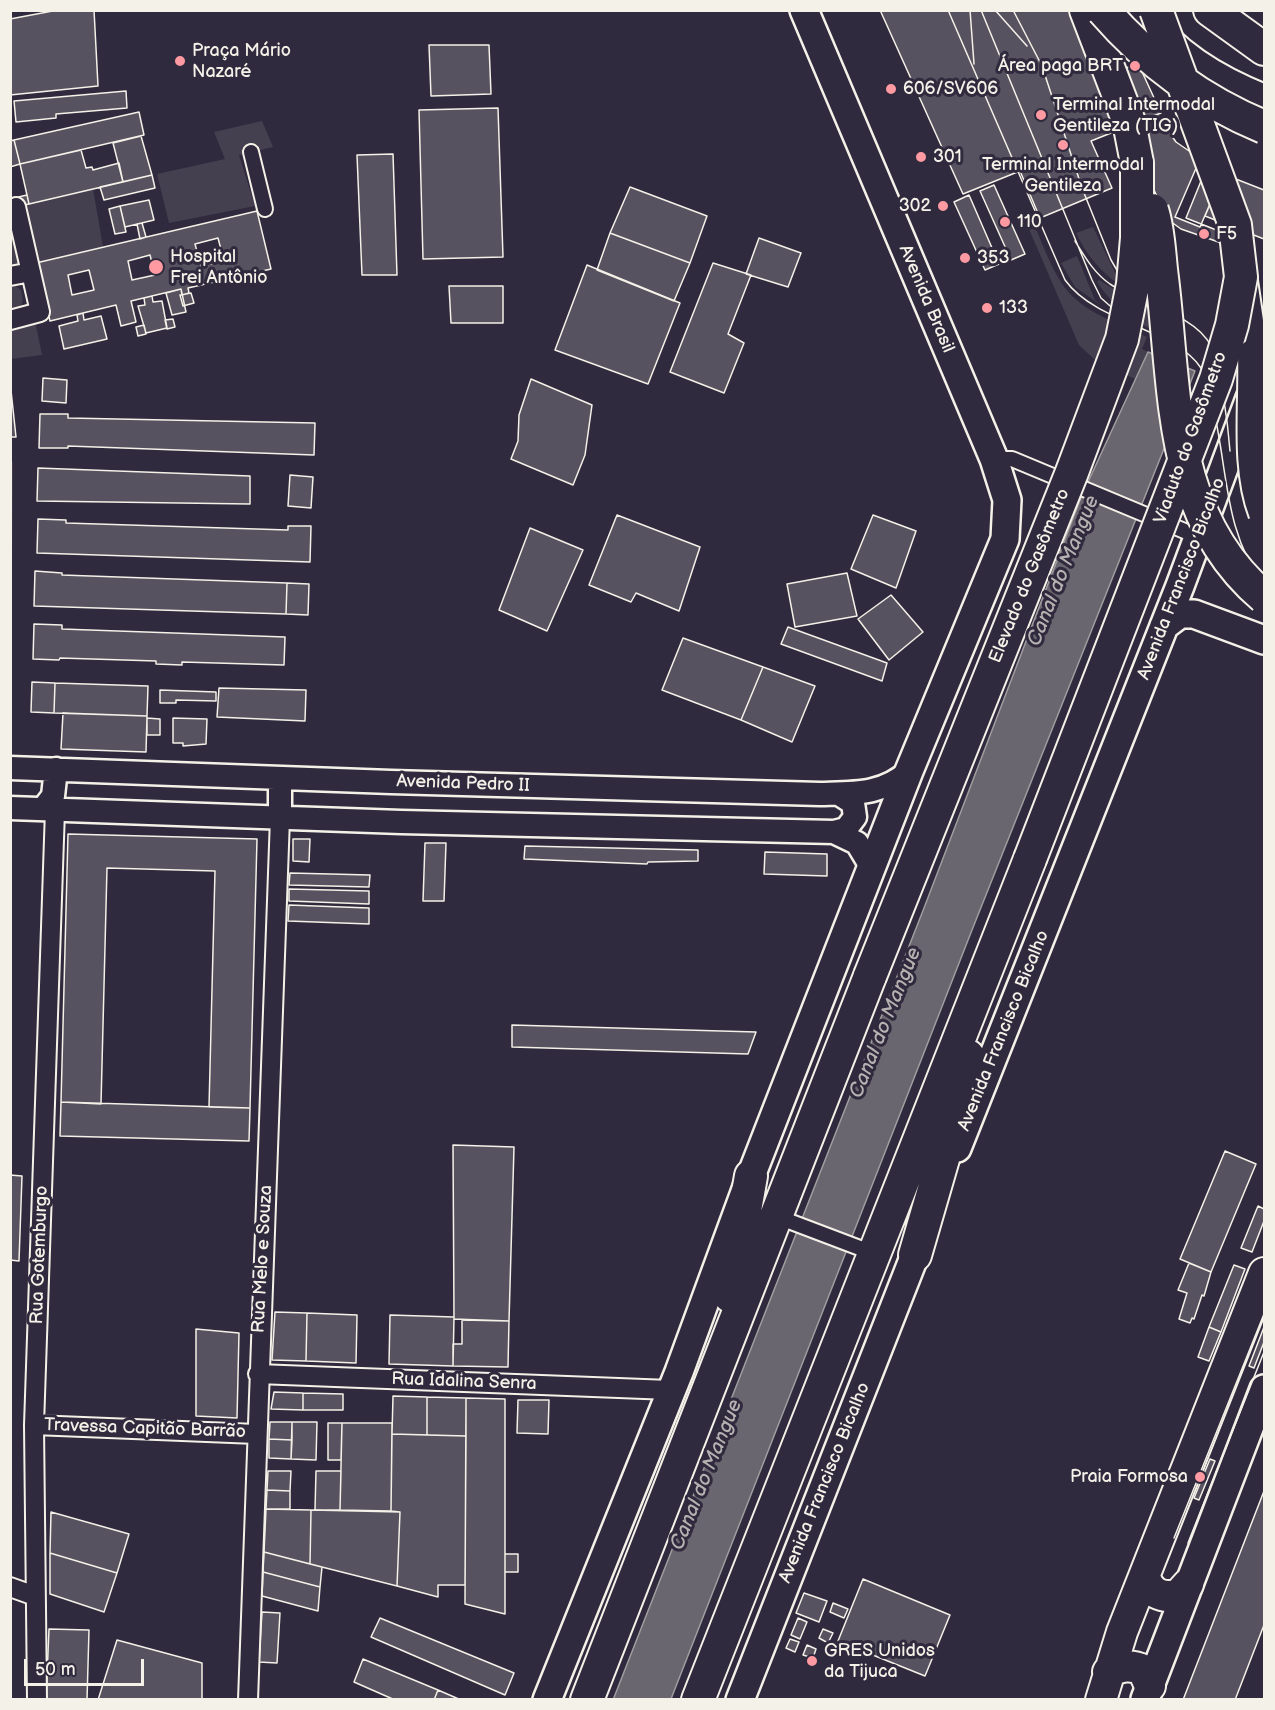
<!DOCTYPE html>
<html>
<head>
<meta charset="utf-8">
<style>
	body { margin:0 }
	#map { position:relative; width:1275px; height:1710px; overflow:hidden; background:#2f2a3d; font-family:"Balsamiq Sans",sans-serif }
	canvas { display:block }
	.frame { position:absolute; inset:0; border:12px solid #f4f1e8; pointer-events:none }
	.scale { position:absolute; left:24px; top:1659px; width:120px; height:27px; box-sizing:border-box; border:3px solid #f4f1e8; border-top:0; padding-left:8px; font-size:18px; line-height:21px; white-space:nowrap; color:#f4f1e8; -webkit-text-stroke:4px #2f2a3d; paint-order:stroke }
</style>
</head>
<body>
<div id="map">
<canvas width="1275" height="1710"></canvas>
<div class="frame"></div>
<div class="scale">50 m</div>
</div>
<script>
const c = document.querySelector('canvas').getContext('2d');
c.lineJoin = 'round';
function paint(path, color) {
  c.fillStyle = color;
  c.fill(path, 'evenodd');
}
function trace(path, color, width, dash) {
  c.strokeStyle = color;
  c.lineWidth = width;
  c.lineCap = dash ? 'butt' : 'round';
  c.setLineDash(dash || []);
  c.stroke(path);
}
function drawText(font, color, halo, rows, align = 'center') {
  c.font = font + ' "Balsamiq Sans",sans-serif';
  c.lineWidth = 6;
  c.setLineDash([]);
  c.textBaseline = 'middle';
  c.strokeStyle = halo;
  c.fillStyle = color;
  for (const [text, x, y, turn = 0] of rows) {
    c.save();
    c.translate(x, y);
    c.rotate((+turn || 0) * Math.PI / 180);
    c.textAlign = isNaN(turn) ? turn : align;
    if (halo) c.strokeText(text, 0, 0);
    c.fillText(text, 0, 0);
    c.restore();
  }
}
paint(new Path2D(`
	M 262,121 L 273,147 L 239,155 L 255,206 L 169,223 L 157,174 L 225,159 L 214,132 Z
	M 93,189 L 103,247 L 36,263 L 25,205 Z
	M 10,213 L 23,269 L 10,272 Z
	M 1035,227 C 1043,245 1050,265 1061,282 C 1078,311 1118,323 1147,337 L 1142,349 L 1148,352 L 1135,379 L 1095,360 L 1079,345 L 1029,229 Z
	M 1093,227 L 1122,287 C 1101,272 1087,256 1076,233 Z
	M 1077,256 L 1095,300 L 1102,306 L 1075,287 L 1061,263 Z
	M 1099,280 L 1156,315 L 1150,329 C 1128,315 1111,304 1097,282 Z
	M 10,282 L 21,290 C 25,302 22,310 10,315 Z
	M 35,321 L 42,355 L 11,359 L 10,326 Z
	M 11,462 L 13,462 L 12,575 L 10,575 Z`), '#454050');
const water = new Path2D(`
	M 1148,352 L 1195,371 L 972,930 L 671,1699 L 613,1700 L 924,908 L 1082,495 Z`);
paint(water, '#6a6670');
trace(water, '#a19ea0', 1.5);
const building = new Path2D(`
	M 58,10 L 94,10 L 98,86 L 10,95 L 10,19 Z
	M 880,10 L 1114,10 L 1130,45 L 1116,50 L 1124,69 L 1138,63 L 1161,113 L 1091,141 L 1112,188 L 1040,218 L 1020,171 L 963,194 Z
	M 429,45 L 489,45 L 491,94 L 431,96 Z
	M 126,91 L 127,108 L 56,114 L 56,118 L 16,122 L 14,101 Z
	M 498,108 L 503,257 L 423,259 L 419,110 Z
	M 139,112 L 144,135 L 20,164 L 14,140 Z
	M 1157,115 L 1176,142 L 1195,155 L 1210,159 L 1186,218 L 1234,237 L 1230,246 L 1181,229 L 1170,221 L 1163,210 L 1126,127 Z
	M 141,136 L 152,175 L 123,182 L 113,143 Z
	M 14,140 L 20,164 L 10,167 L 10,141 Z
	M 81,150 L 86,168 L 92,167 L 93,170 L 119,163 L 123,182 L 29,204 L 20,164 Z
	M 393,154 L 397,275 L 362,275 L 357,155 Z
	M 1200,159 L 1225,169 L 1200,227 L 1175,217 Z
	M 1223,174 L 1264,190 L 1264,239 L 1205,216 Z
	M 152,175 L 155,188 L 104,200 L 100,187 Z
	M 994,185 L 1025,254 L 1011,260 L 980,191 Z
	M 630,187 L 707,216 L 690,263 L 610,233 Z
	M 27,195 L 29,204 L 10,208 L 10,199 Z
	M 969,195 L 999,264 L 985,270 L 954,202 Z
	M 149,200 L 154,220 L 125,227 L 120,206 Z
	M 120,206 L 126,232 L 115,234 L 109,209 Z
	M 257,211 L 271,269 L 188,288 L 189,293 L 182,295 L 181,289 L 131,301 L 136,322 L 121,326 L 116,305 L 50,321 L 36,263 ZM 150,255 L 155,275 L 132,280 L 128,261 ZM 89,270 L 94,290 L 72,295 L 68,275 Z
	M 142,223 L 146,237 L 140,239 L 137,224 Z
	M 610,233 L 690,263 L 674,301 L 597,270 Z
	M 218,238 L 224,261 L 201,266 L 195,244 Z
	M 759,238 L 801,253 L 788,287 L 746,274 Z
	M 713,263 L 751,275 L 728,334 L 744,343 L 724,393 L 670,372 Z
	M 587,265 L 680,303 L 648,384 L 555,350 Z
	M 449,286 L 503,286 L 503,323 L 451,323 Z
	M 181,289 L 186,312 L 172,315 L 166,293 Z
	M 191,293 L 194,303 L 183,306 L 180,295 Z
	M 152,296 L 153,302 L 162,301 L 167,328 L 146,333 L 138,306 L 145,305 L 144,298 Z
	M 83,313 L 84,320 L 101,316 L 107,339 L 64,349 L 59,326 L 78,321 L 77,315 Z
	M 173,319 L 175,327 L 167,329 L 165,320 Z
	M 144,325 L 146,334 L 138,336 L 136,327 Z
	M 43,378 L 67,380 L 66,403 L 42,401 Z
	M 531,379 L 592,405 L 585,455 L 573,485 L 511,459 L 518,441 L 519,415 Z
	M 10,381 L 16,437 L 10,437 Z
	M 40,414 L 68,414 L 68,418 L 315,423 L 314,455 L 68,446 L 68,448 L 39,448 Z
	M 38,468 L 250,476 L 250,504 L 37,501 Z
	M 290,475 L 313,477 L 311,508 L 288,506 Z
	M 617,515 L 700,547 L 679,611 L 636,593 L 631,602 L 589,585 Z
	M 873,515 L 916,531 L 896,588 L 851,569 Z
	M 38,519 L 66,520 L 66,523 L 288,530 L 288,526 L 311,526 L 310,562 L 37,553 Z
	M 530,528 L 583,550 L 547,631 L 499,610 Z
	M 35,571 L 62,573 L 62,575 L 287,583 L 286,614 L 34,606 Z
	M 847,573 L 857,616 L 795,627 L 787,584 Z
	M 287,583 L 309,584 L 308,615 L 286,614 Z
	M 891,595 L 923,632 L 889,660 L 858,619 Z
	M 34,624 L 62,625 L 62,629 L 285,637 L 284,665 L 182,662 L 182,665 L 156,664 L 156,661 L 60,658 L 59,660 L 33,659 Z
	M 788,627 L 887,663 L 882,681 L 781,644 Z
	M 683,638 L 763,667 L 741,720 L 662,690 Z
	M 763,667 L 815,686 L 792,742 L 741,720 Z
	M 32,682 L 55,683 L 54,713 L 31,712 Z
	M 55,683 L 148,686 L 147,716 L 54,713 Z
	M 219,688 L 306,690 L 305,721 L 217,717 Z
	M 160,690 L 216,692 L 216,701 L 176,700 L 176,703 L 160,703 Z
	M 63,713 L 147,716 L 146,752 L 61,749 Z
	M 147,718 L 160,719 L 160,735 L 147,735 Z
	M 173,718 L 207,719 L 206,744 L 183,746 L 183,743 L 173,743 Z
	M 68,834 L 257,839 L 250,1108 L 209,1107 L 215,871 L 107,868 L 101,1104 L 61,1102 Z
	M 293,839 L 310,839 L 309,862 L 293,861 Z
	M 425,843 L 446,843 L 444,901 L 423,901 Z
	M 525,846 L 698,850 L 698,861 L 648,862 L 647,864 L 524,859 Z
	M 765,852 L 827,854 L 827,876 L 764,874 Z
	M 290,873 L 370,875 L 369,887 L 289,885 Z
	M 289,889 L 369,891 L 369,904 L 289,901 Z
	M 289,905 L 369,908 L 369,924 L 288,921 Z
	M 512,1025 L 756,1032 L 748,1054 L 512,1047 Z
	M 61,1102 L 250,1108 L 249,1141 L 60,1136 Z
	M 453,1145 L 514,1147 L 509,1321 L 454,1319 Z
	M 1225,1151 L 1256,1164 L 1211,1272 L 1180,1259 Z
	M 10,1175 L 22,1176 L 19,1261 L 10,1260 Z
	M 1258,1206 L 1264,1209 L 1264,1221 L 1252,1252 L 1241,1248 Z
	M 1189,1263 L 1211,1272 L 1204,1296 L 1202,1295 L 1194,1319 L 1192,1318 L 1190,1323 L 1179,1319 L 1187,1293 L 1178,1290 Z
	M 1234,1265 L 1245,1269 L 1221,1332 L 1209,1327 Z
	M 275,1312 L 307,1313 L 306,1361 L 272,1360 Z
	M 307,1313 L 357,1315 L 356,1363 L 306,1361 Z
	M 390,1315 L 454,1317 L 453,1366 L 389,1364 Z
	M 462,1320 L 509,1321 L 508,1367 L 453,1366 L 453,1344 L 462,1344 Z
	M 1209,1327 L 1221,1332 L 1209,1361 L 1198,1357 Z
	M 1264,1327 L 1264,1342 L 1254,1368 L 1249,1366 Z
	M 196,1329 L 239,1333 L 237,1418 L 196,1416 Z
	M 274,1392 L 303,1393 L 303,1410 L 271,1409 Z
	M 303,1393 L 343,1394 L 343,1410 L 303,1410 Z
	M 393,1396 L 427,1397 L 427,1435 L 392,1434 Z
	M 427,1397 L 466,1398 L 466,1436 L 427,1435 Z
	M 466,1398 L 505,1399 L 505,1614 L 465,1604 Z
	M 518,1400 L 549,1400 L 548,1434 L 517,1433 Z
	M 270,1422 L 292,1422 L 292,1440 L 269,1439 Z
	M 292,1422 L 317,1422 L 316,1460 L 291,1459 Z
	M 328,1423 L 342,1423 L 341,1460 L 328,1460 Z
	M 342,1423 L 392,1423 L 391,1511 L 340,1510 Z
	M 392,1434 L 466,1436 L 465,1585 L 438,1585 L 438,1597 L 397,1586 L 400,1512 L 391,1511 Z
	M 269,1439 L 292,1440 L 291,1459 L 269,1458 Z
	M 1210,1459 L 1215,1461 L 1199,1500 L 1194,1498 Z
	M 268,1471 L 291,1471 L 290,1491 L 267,1490 Z
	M 316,1471 L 341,1471 L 340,1510 L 315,1510 Z
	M 267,1490 L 290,1491 L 290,1509 L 266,1509 Z
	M 1264,1491 L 1264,1625 L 1235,1700 L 1183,1700 Z
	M 266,1509 L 311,1510 L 310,1564 L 264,1552 Z
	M 311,1510 L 400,1512 L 397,1586 L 310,1564 Z
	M 51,1512 L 129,1534 L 117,1573 L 50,1553 Z
	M 264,1552 L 322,1567 L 320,1587 L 263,1572 Z
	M 50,1553 L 117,1573 L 104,1612 L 50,1594 Z
	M 505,1554 L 518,1554 L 518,1572 L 505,1572 Z
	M 263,1572 L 320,1587 L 318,1611 L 262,1596 Z
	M 863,1579 L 950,1615 L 925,1676 L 838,1641 Z
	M 804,1593 L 827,1601 L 819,1622 L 796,1613 Z
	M 833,1603 L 848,1609 L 844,1618 L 830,1612 Z
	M 262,1612 L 280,1613 L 277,1663 L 259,1662 Z
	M 380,1618 L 514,1673 L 505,1695 L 371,1637 Z
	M 798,1618 L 807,1622 L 800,1639 L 791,1635 Z
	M 49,1629 L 89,1630 L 87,1700 L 46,1700 Z
	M 823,1629 L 833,1633 L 828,1643 L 819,1638 Z
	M 790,1639 L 799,1642 L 795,1652 L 786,1648 Z
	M 117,1640 L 202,1663 L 202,1700 L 98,1700 Z
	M 807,1645 L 816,1649 L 813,1658 L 803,1655 Z
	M 363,1659 L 438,1690 L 434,1700 L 395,1700 L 354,1682 Z
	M 438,1690 L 461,1700 L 434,1700 Z`);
paint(building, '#56525f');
trace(building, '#f4f1e8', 1.5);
const pedestrian = new Path2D(`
	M 251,152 L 265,209
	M 994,459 L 1012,459 L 1199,537
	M 778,1217 L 873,1253`);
const minor = new Path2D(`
	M 10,276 L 31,272
	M 10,320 L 40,312 L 16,207
	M 258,1374 L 670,1390
	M 34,1425 L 256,1434
	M 10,1587 L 35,1596
	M 37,1700 L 34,1425 L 55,810
	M 248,1700 L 280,818`);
const tertiary = new Path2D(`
	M 10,768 L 391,782 L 820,794 C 853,793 883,795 909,771
	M 10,808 L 401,822 L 834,832 L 857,843 L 872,868
	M 43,809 L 53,796 L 56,769
	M 280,818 L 280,778
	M 834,832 L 846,829 L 855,817 L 853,803 L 839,794`);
const secondary = new Path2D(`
	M 1164,626 L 1180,614 L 1194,614 L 1264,640
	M 957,1148 L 1180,586 L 1250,398
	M 1145,1699 L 1264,1389
	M 547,1700 L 679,1372 L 751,1176 L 909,771 L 1005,539 L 1007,500 L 994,459 L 804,10
	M 740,1700 L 922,1237`);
const primary = new Path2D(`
	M 1242,281 L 1253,355
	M 1145,1575 C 1147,1592 1163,1600 1179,1594 L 1188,1584
	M 1108,1672 C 1120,1666 1131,1664 1143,1670 L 1150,1686
	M 1101,1700 L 1122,1632 L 1264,1273`);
const trunk = new Path2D(`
	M 1086,10 L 1129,122 L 1137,163
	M 1139,10 C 1171,55 1214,81 1264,101
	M 1210,10 L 1264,49
	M 915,1255 L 949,1138 L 968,1056
	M 730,1296 L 751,1176
	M 587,1700 L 870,976
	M 698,1700 L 1030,859`);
trace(pedestrian, '#f4f1e8', 18);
trace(minor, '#f4f1e8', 22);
trace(tertiary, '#f4f1e8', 27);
trace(secondary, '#f4f1e8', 32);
trace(primary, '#f4f1e8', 34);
trace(trunk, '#f4f1e8', 36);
trace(pedestrian, '#2f2a3d', 14);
trace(minor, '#2f2a3d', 18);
trace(tertiary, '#2f2a3d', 22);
trace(secondary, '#2f2a3d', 27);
trace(primary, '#2f2a3d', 30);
trace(trunk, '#2f2a3d', 32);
trace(new Path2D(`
	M 948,10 L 1065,280 C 1097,324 1176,329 1201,368 C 1208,377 1209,392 1212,403 C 1228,465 1223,532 1264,585
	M 970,10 L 974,64
	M 981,10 L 1092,280 L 1101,298 L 1117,312
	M 995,10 L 1027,46
	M 1013,10 L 1042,66 L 1082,188 L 1111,260 L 1121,277 L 1140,294
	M 1075,241 C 1085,257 1094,273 1110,284 C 1139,303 1195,314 1211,346 C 1221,368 1228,425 1230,451
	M 1174,1538 L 1264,1314
	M 1188,1543 L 1264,1352`), '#f4f1e8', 1.5);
const primaryBridge = new Path2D(`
	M 1253,355 C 1255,405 1246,466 1264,513`);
const trunkBridge = new Path2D(`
	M 1103,10 C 1148,62 1201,101 1264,127
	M 1152,210 C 1159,231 1159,256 1162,278 C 1176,392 1168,516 1264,597
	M 1030,859 L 1216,379 L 1232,325 L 1241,277 L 1235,225 L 1156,10
	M 870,976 L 1072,472 L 1122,339 L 1133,284 L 1137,238 L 1137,163`);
trace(primaryBridge, '#f4f1e8', 34, []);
trace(trunkBridge, '#f4f1e8', 36, []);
trace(primaryBridge, '#2f2a3d', 30);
trace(trunkBridge, '#2f2a3d', 32);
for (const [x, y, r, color] of [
	[180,61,6,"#ff9aa2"],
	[1135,66,6,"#ff9aa2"],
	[891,89,6,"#ff9aa2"],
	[1041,115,6,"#ff9aa2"],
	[1063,145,6,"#ff9aa2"],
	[921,157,6,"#ff9aa2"],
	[943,206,6,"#ff9aa2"],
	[1005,222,6,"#ff9aa2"],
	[1204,234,6,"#ff9aa2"],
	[965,258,6,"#ff9aa2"],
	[156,267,8,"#ff9aa2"],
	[987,308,6,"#ff9aa2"],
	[1200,1477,6,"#ff9aa2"],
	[812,1661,6,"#ff9aa2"]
]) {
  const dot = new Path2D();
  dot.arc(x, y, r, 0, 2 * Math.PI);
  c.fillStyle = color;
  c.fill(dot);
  trace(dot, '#2f2a3d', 2);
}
drawText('18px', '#f4f1e8', '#2f2a3d', [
	["Praça Mário",192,51],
	["Nazaré",192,72],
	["Área paga BRT",1123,66,"right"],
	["606/SV606",903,89],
	["Terminal Intermodal",1053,105],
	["Gentileza (TIG)",1053,126],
	["301",933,157],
	["Terminal Intermodal",1063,165,"center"],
	["Gentileza",1063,186,"center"],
	["302",931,206,"right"],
	["110",1017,222],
	["F5",1216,234],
	["Hospital",170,257],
	["Frei Antônio",170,278],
	["353",977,258],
	["133",999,308],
	["Praia Formosa",1188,1477,"right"],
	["GRES Unidos",824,1651],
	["da Tijuca",824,1672]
], 'left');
drawText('18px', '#f4f1e8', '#2f2a3d', [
	["Avenida Brasil",926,299,67],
	["Viaduto do Gasômetro",1191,438,-70],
	["Elevado do Gasômetro",1030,576,-68],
	["Avenida Francisco Bicalho",1182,579,-69],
	["Avenida Pedro II",463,784,2],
	["Avenida Francisco Bicalho",1004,1031,-68],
	["Rua Gotemburgo",40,1255,-88],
	["Rua Melo e Souza",263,1259,-87],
	["Rua Idalina Senra",464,1382,2],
	["Travessa Capitão Barrão",145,1429,2],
	["Avenida Francisco Bicalho",825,1483,-68]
]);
drawText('italic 20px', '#b6b2b2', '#2f2a3d', [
	["Canal do Mangue",1064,571,-68],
	["Canal do Mangue",886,1023,-68],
	["Canal do Mangue",707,1475,-68]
]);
</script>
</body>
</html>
